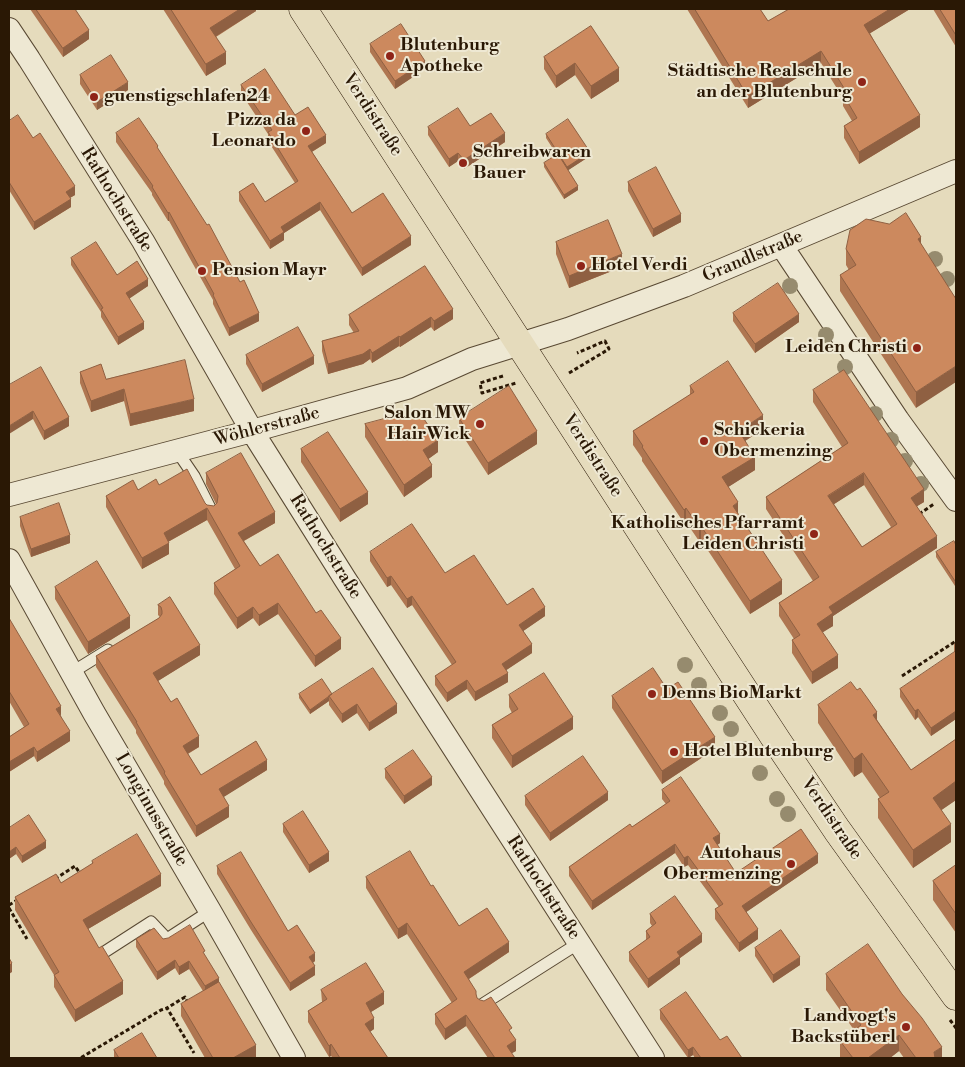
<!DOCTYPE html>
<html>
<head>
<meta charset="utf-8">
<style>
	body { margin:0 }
	#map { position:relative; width:965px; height:1067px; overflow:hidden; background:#e5dbbc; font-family:"Libre Bodoni",serif }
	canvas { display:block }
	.frame { position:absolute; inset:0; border:10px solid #2a1805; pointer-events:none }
</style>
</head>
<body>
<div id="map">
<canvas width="965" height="1067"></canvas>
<div class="frame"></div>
</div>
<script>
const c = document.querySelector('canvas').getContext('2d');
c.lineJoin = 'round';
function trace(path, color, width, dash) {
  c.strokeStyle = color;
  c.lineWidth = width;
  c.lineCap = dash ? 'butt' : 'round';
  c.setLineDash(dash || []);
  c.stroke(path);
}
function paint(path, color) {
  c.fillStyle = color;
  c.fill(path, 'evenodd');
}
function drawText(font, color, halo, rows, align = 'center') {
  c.font = font + ' "Libre Bodoni",serif';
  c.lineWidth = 4;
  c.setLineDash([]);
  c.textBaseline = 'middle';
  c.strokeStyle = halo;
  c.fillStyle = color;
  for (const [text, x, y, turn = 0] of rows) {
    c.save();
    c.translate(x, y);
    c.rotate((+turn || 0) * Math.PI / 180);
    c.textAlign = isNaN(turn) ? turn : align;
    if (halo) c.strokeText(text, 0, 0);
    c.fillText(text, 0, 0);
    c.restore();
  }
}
const service = new Path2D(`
	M 177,451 L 194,476 L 211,510
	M 71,673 L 108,650
	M 106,951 L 151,922 L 167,939 L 210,911
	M 483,1004 L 579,943`);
const minor = new Path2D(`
	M 9,29 L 29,59 L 143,241 L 252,431 L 345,579 L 653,1058
	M 781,245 L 898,420 L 956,500
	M 9,495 L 252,431 L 407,388 L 472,359 L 568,329 L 684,286 L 956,171
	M 9,560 L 94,713 L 210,911 L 294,1058`);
const primary = new Path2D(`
	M 303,9 L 704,629 L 777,741 L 837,830 L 956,996`);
trace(service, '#594933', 13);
trace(minor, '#594933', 24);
trace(primary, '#2a1805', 29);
trace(new Path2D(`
	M 569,373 L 609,349 L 605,341 L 577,353
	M 503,376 L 480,383 L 482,393 L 516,383
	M 919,514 L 934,504
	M 902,676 L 956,641
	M 55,879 L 75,866 L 81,875
	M 9,905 L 19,899
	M 9,908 L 27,939
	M 188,1003 L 185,997 L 167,1008 L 194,1053
	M 950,1020 L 956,1028
	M 82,1058 L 82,1057 L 161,1010 L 167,1008`), '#2a1805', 3, [4, 2.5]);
trace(service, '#eee8d3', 11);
trace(minor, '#eee8d3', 22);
trace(primary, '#e5dbbc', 28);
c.fillStyle = '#968b6e';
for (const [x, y] of [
	[935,259],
	[947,279],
	[790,286],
	[826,335],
	[845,367],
	[875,414],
	[891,440],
	[905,461],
	[921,484],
	[685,665],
	[699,685],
	[720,713],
	[731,729],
	[744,749],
	[760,773],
	[777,799],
	[788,814]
]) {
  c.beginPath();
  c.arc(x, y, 8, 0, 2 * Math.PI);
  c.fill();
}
paint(new Path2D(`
	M 30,9 L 75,9 L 89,39 L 63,57 Z
	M 163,9 L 256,9 L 256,11 L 216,37 L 226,64 L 206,76 Z
	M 687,9 L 760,9 L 768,21 L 789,9 L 910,9 L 870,33 L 920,127 L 859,164 L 844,138 L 844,126 L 852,121 L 843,106 L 843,98 L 821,63 L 748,108 Z
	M 933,9 L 956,9 L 956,47 Z
	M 591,26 L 619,81 L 591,99 L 575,75 L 556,88 L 544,69 L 544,57 Z
	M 370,44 L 425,69 L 395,89 L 370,52 Z
	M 80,75 L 128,90 L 97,110 L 80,84 Z
	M 241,85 L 295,115 L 326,143 L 312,152 L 352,213 L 411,245 L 362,276 L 320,210 L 284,233 L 284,240 L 270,249 L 239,201 L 239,192 L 265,202 L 295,183 L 268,141 L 268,134 L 241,93 Z
	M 9,121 L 33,138 L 75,195 L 70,198 L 71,207 L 34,230 L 9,190 Z
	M 470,126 L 505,142 L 464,169 L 458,161 L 449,167 L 428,135 L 428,127 Z
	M 116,133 L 158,149 L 259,321 L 229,336 L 213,304 L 213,300 L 169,221 L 168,221 L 152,195 L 152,193 L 116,142 Z
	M 546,134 L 590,156 L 568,170 L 578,190 L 564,199 L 544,167 L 544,163 L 557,155 L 546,138 Z
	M 628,182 L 681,222 L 653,237 L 628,191 Z
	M 921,237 L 916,408 L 840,291 L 840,275 L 849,270 L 846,265 L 846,249 Z
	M 556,242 L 622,267 L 569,288 L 556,254 Z
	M 71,258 L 148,286 L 129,298 L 144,329 L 118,345 L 101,317 L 101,312 L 71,265 Z
	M 425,266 L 453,319 L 434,331 L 431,327 L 400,347 L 399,346 L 372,363 L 370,359 L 363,364 L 328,374 L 322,351 L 322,341 L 354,333 L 349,325 L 349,315 Z
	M 733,313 L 799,322 L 755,353 L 733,321 Z
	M 246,355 L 314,364 L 262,392 L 246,364 Z
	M 80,372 L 106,379 L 194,411 L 130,426 L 124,401 L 91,412 L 80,383 Z
	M 9,385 L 69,426 L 44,440 L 33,419 Z
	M 690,386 L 763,429 L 745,441 L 755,470 L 728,487 L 738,514 L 782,594 L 750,614 L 701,540 L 699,541 L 686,522 L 684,523 L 642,461 L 642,458 L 633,445 L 633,431 L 690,395 Z
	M 813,390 L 924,502 L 917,506 L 937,548 L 833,616 L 833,626 L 822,632 L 838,668 L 812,684 L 792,653 L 792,640 L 794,639 L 779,616 L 779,603 L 813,581 L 766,509 L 766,497 L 842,447 L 813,402 ZM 864,485 L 891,527 L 862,547 L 834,504 Z
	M 459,418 L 537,444 L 488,475 L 459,430 Z
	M 365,424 L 438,452 L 428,459 L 432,477 L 404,497 L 365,437 Z
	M 301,449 L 368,504 L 340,522 L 301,462 Z
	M 206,473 L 275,523 L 244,541 L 260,566 L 316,613 L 341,649 L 315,667 L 278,614 L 259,626 L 253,618 L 237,629 L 214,594 L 214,583 L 235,569 L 207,520 L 168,542 L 169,554 L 142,569 L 106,507 L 106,496 L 159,485 L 205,503 L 207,505 L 214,506 L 216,504 L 206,484 Z
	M 20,517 L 70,543 L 31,557 L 20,526 Z
	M 956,545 L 956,585 L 955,586 L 936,557 L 936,552 Z
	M 370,552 L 445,573 L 507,605 L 545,616 L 523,631 L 532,653 L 506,670 L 508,682 L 475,701 L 467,689 L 447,702 L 435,685 L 435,676 L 452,665 L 412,605 L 407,608 L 391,585 L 387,587 L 370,561 Z
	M 55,587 L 130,628 L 88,654 L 55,599 Z
	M 170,597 L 200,655 L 158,681 L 199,747 L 188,754 L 201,775 L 267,770 L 223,797 L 229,817 L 196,837 L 164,784 L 164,781 L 136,733 L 136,730 L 96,667 L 96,656 L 159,618 L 160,617 L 158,615 L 158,605 Z
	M 9,618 L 61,716 L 70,741 L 37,762 L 34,756 L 9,772 L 9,737 L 24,727 L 9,701 Z
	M 956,643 L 956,719 L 931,736 L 918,717 L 915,720 L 900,697 L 900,689 L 954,653 L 954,644 Z
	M 857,690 L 911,770 L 956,739 L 956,800 L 941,810 L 951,842 L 913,868 L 878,818 L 878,799 L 880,798 L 862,772 L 854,777 L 818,723 L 818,705 Z
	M 299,694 L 332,694 L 397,713 L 369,731 L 357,713 L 342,723 L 329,705 L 329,701 L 310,714 L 299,698 Z
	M 509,695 L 573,729 L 512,768 L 492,738 L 492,725 L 512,713 L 509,707 Z
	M 612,696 L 715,749 L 662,784 L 612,708 Z
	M 385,769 L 432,785 L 404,804 L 385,778 Z
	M 662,790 L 720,843 L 717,845 L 736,873 L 818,863 L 746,912 L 758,939 L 739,952 L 715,919 L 715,909 L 719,907 L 688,865 L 684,867 L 675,853 L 592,910 L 569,876 L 569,867 L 632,827 L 666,804 L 662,799 Z
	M 525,796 L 608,800 L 550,841 L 525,805 Z
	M 283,824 L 329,861 L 309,873 L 283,832 Z
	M 9,828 L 46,848 L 22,863 L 16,854 L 9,859 Z
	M 92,861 L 161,886 L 88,929 L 123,994 L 75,1022 L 54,987 L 54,975 L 15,910 L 15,897 L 61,883 L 92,864 Z
	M 956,865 L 956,933 L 933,900 L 933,881 Z
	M 217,866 L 288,931 L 315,961 L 313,963 L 315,975 L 290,991 L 251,930 L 217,874 Z
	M 366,877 L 431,886 L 459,926 L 509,952 L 469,979 L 477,998 L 512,1034 L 516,1051 L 511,1053 L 515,1058 L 488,1058 L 466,1026 L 445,1040 L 435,1024 L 435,1014 L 452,1003 L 407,934 L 398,939 L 366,888 Z
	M 650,914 L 702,942 L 680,958 L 680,964 L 648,988 L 629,961 L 629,952 L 646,940 L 646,931 L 652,926 L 650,923 Z
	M 136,939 L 163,939 L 205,956 L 256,1057 L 254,1058 L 205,1058 L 181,1016 L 181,1004 L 203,991 L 189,969 L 179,975 L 175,968 L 157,980 L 136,947 Z
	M 755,948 L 800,965 L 773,983 L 755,956 Z
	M 826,974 L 942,1058 L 904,1058 L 899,1051 L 890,1058 L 841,1058 L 840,1057 L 840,1041 L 854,1030 L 826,990 Z
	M 321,990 L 384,1004 L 371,1012 L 374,1029 L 370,1032 L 388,1058 L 333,1058 L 331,1056 L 329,1057 L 308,1022 L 308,1011 L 322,1002 Z
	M 660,1010 L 720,1040 L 742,1058 L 695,1058 L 693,1055 L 688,1058 L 660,1019 Z
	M 114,1050 L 157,1058 L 114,1058 Z`), '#af7651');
paint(new Path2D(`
	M 240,9 L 256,9 L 256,11 L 210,40 L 210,28 Z
	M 890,9 L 910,9 L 864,37 L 864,25 Z
	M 89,30 L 89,39 L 63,57 L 63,48 Z
	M 821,51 L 821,63 L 748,108 L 748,96 Z
	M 226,52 L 226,64 L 206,76 L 206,64 Z
	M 425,61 L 425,69 L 395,89 L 395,81 Z
	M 575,63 L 575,75 L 556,88 L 556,76 Z
	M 619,68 L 619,81 L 591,99 L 591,86 Z
	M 128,82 L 128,90 L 97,110 L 97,102 Z
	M 920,115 L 920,127 L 859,164 L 859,152 Z
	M 505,133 L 505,142 L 464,169 L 464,160 Z
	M 326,135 L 326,143 L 308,154 L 308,146 Z
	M 590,152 L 590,156 L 567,171 L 567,167 Z
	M 458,153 L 458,161 L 449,167 L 449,159 Z
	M 75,186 L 75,195 L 66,200 L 66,192 Z
	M 578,186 L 578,190 L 564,199 L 564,195 Z
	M 71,199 L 71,207 L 34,230 L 34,222 Z
	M 320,202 L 320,210 L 284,233 L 284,240 L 270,249 L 270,241 L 281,227 Z
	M 169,212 L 169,221 L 168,221 L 168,213 Z
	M 681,214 L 681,222 L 653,237 L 653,229 Z
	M 411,236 L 411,245 L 362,276 L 362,268 Z
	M 921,237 L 921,253 L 918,239 Z
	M 622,254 L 622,267 L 569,288 L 569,276 Z
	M 148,279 L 148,286 L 126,301 L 126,293 Z
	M 453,309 L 453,319 L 434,331 L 434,321 Z
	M 259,313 L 259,321 L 229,336 L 229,328 Z
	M 799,314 L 799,322 L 755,353 L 755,344 Z
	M 431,317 L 431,327 L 400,347 L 400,337 Z
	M 144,322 L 144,329 L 118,345 L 118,337 Z
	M 399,336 L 399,346 L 372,363 L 372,353 Z
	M 370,349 L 370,359 L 363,364 L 328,374 L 328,364 Z
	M 314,356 L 314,364 L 262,392 L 262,384 Z
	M 956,366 L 956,382 L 916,408 L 916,392 Z
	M 124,389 L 124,401 L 91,412 L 91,401 Z
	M 194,399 L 194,411 L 130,426 L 130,414 Z
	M 33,411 L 33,419 L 9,434 L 9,426 Z
	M 763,415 L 763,429 L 739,445 L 739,431 Z
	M 69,417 L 69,426 L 44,440 L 44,431 Z
	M 537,431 L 537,444 L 488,475 L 488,463 Z
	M 438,440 L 438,452 L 423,463 L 423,450 Z
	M 755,457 L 755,470 L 722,491 L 722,477 Z
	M 432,465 L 432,477 L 404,497 L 404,485 Z
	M 864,473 L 864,485 L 828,508 L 828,496 Z
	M 924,489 L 924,502 L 911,510 L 911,498 Z
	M 368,492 L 368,504 L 340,522 L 340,509 Z
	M 738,502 L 738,516 L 733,506 Z
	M 207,508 L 207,520 L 164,544 L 164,533 Z
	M 686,508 L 686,522 L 684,523 L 684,510 Z
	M 275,512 L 275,523 L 238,544 L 238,533 Z
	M 701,526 L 701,540 L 699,541 L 699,527 Z
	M 70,535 L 70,543 L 31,557 L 31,549 Z
	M 937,536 L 937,548 L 833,616 L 833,626 L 817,636 L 817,624 L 829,607 Z
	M 169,543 L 169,554 L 142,569 L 142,558 Z
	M 391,576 L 391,585 L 387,587 L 387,578 Z
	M 782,580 L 782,594 L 750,614 L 750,601 Z
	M 412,596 L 412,605 L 407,608 L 407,599 Z
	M 278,603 L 278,614 L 259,626 L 259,615 Z
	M 253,607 L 253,618 L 237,629 L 237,618 Z
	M 545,607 L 545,616 L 519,634 L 519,625 Z
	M 130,616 L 130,628 L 88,654 L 88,642 Z
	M 341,638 L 341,649 L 315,667 L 315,656 Z
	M 532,644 L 532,653 L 502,673 L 502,664 Z
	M 200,645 L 200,655 L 153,684 L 153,673 Z
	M 838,655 L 838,668 L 812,684 L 812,672 Z
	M 508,673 L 508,682 L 475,701 L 475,692 Z
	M 467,680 L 467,689 L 447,702 L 447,693 Z
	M 329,697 L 329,701 L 310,714 L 310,710 Z
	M 357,704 L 357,713 L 342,723 L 342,714 Z
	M 397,704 L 397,713 L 369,731 L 369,723 Z
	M 61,706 L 61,716 L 56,709 Z
	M 918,709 L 918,717 L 915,720 L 915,711 Z
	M 956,711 L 956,719 L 931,736 L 931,728 Z
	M 877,712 L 877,731 L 873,715 Z
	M 573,717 L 573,729 L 512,768 L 512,756 Z
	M 70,731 L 70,741 L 37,762 L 37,752 Z
	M 199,736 L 199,747 L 183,756 L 183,746 Z
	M 715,737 L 715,749 L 662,784 L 662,771 Z
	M 34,747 L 34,756 L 9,772 L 9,762 Z
	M 862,753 L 862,772 L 854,777 L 854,759 Z
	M 267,760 L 267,770 L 219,800 L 219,789 Z
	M 432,777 L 432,785 L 404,804 L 404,796 Z
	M 956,781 L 956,800 L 933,816 L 933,798 Z
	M 608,792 L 608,800 L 550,841 L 550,833 Z
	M 229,806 L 229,817 L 196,837 L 196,826 Z
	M 951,824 L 951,842 L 913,868 L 913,850 Z
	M 720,834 L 720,843 L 713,848 L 713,838 Z
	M 46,841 L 46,848 L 22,863 L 22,856 Z
	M 675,844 L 675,853 L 592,910 L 592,901 Z
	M 16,847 L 16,854 L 9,859 L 9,852 Z
	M 329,852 L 329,861 L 309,873 L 309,865 Z
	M 818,854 L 818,863 L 742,915 L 742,906 Z
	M 688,856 L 688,865 L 684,867 L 684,858 Z
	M 161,874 L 161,886 L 83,932 L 83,920 Z
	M 407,923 L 407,934 L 398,939 L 398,929 Z
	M 758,929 L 758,939 L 739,952 L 739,943 Z
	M 702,934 L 702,942 L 680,958 L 680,964 L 648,988 L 648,979 L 677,952 Z
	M 509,942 L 509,952 L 464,982 L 464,972 Z
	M 315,953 L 315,961 L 309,965 L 309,957 Z
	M 800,957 L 800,965 L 773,983 L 773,975 Z
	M 175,960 L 175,968 L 157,980 L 157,972 Z
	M 189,961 L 189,969 L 179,975 L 179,967 Z
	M 12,963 L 12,972 L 9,974 L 9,966 Z
	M 315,966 L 315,975 L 290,991 L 290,983 Z
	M 219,978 L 219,986 L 205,994 L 205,986 Z
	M 123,981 L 123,994 L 75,1022 L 75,1010 Z
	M 384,992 L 384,1004 L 366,1015 L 366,1003 Z
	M 466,1015 L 466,1026 L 445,1040 L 445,1029 Z
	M 374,1018 L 374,1029 L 365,1035 L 365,1024 Z
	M 899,1035 L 899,1051 L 890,1058 L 868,1058 Z
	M 516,1040 L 516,1051 L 507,1056 L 507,1046 Z
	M 331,1044 L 331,1056 L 329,1057 L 329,1046 Z
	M 256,1045 L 256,1057 L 254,1058 L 233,1058 Z
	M 693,1047 L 693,1055 L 688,1058 L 688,1050 Z
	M 942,1047 L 942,1058 L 934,1058 L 934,1052 Z`), '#8f6042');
const building = new Path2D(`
	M 36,9 L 75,9 L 89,30 L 63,48 Z
	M 171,9 L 240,9 L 210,28 L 226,52 L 206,64 Z
	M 695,9 L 760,9 L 768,21 L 789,9 L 890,9 L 864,25 L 920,115 L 859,152 L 844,126 L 857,118 L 843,94 L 844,88 L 821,51 L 748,96 Z
	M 940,9 L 956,9 L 956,35 Z
	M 401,24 L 425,61 L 395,81 L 370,44 Z
	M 591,26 L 619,68 L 591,86 L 575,63 L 556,76 L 544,57 Z
	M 111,55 L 128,82 L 97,102 L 80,75 Z
	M 265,69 L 295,115 L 308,107 L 326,135 L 308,146 L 352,213 L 383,193 L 411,236 L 362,268 L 320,202 L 281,227 L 284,232 L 270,241 L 239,192 L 253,183 L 265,202 L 298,181 L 268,132 L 272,130 L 241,85 Z
	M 458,108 L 470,126 L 491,113 L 505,133 L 464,160 L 458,153 L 449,159 L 428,127 Z
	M 18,115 L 33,138 L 40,133 L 75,186 L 66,192 L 71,199 L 34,222 L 9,182 L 9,121 Z
	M 139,118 L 158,146 L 157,147 L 207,225 L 209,224 L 240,282 L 244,280 L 259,313 L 229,328 L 213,295 L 214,294 L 169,212 L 168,213 L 152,187 L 153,186 L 116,133 Z
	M 568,119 L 590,152 L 567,167 L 546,134 Z
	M 558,154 L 578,186 L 564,195 L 544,163 Z
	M 656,167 L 681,214 L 653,229 L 628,182 Z
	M 906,213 L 921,237 L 918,239 L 956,299 L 956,366 L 916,392 L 840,275 L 856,265 L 846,249 L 850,230 L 866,219 L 889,224 Z
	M 608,220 L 622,254 L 569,276 L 556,242 Z
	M 96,242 L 117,275 L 137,261 L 148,279 L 126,293 L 144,322 L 118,337 L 101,309 L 103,308 L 71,258 Z
	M 425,266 L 453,309 L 434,321 L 431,317 L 400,337 L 399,336 L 372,353 L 370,349 L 363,354 L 328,364 L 322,341 L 359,331 L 349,315 Z
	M 778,283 L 799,314 L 755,344 L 733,313 Z
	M 298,327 L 314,356 L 262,384 L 246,355 Z
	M 185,360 L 194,399 L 130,414 L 124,389 L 91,401 L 80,372 L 101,364 L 106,379 Z
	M 728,361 L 763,415 L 739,431 L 755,457 L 722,477 L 738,502 L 733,506 L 782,580 L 750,601 L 701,526 L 699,527 L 686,508 L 684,510 L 642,447 L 643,446 L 633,431 L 694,392 L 690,386 Z
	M 41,367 L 69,417 L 44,431 L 33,411 L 9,426 L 9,385 Z
	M 844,370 L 924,489 L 911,498 L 937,536 L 829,607 L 833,613 L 817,624 L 838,655 L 812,672 L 792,640 L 800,635 L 779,603 L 819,577 L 766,497 L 848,443 L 813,390 ZM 864,473 L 897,524 L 862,547 L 828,496 Z
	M 509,386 L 537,431 L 488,463 L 459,418 Z
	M 418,410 L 438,440 L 423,450 L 432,465 L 404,485 L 365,424 Z
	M 328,432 L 368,492 L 340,509 L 301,449 Z
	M 241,453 L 275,512 L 238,533 L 260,566 L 278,554 L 316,613 L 321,610 L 341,638 L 315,656 L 278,603 L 259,615 L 253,607 L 237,618 L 214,583 L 240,566 L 207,508 L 164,533 L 169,543 L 142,558 L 106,496 L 133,480 L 138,490 L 156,479 L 159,485 L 187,469 L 205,503 L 207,505 L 214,506 L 217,503 L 218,496 L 206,473 Z
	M 59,503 L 70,535 L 31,549 L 20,517 Z
	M 412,524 L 445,573 L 474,555 L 507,605 L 533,588 L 545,607 L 519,625 L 532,644 L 502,664 L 508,673 L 475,692 L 467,680 L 447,693 L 435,676 L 456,662 L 412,596 L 407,599 L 391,576 L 387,578 L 370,552 Z
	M 954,541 L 956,545 L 956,580 L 955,581 L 936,552 Z
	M 97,561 L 130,616 L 88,642 L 55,587 Z
	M 170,597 L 200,645 L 153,673 L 171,702 L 177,698 L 199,736 L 183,746 L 201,775 L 256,741 L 267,760 L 219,789 L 229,806 L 196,826 L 164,773 L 165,772 L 136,722 L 137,722 L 96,656 L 159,618 L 162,614 L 162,611 L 161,607 L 158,605 Z
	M 9,618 L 61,706 L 56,709 L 70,731 L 37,752 L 34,747 L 9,762 L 9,737 L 29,724 L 9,691 Z
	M 956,651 L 956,711 L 931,728 L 918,709 L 915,711 L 900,689 Z
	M 373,668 L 397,704 L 369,723 L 357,704 L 342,714 L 329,696 Z
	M 653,668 L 667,689 L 678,682 L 715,737 L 662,771 L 612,696 Z
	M 544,673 L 573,717 L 512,756 L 492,725 L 518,709 L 509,695 Z
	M 322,679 L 332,694 L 310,710 L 299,694 Z
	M 851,682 L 857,690 L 860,688 L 868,699 L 877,712 L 873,715 L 911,770 L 956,739 L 956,781 L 933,798 L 951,824 L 913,850 L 878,799 L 889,792 L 862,753 L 854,759 L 818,705 Z
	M 413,750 L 432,777 L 404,796 L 385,769 Z
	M 583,756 L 608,792 L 550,833 L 525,796 Z
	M 681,777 L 720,834 L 713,838 L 736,873 L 801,829 L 818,854 L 742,906 L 758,929 L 739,943 L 715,909 L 723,904 L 688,856 L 684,858 L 675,844 L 592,901 L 569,867 L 630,824 L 632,827 L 670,801 L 662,790 Z
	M 303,811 L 329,852 L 309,865 L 283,824 Z
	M 29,815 L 46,841 L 22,856 L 16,847 L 9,852 L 9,828 Z
	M 137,834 L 161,874 L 83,920 L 99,948 L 102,946 L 123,981 L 75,1010 L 54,975 L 59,972 L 15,897 L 56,874 L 61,883 L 93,863 L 92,861 Z
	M 410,851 L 431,886 L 433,885 L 459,926 L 487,908 L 509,942 L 464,972 L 476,991 L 476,994 L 477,998 L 480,1000 L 484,1001 L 491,997 L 512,1028 L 509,1030 L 516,1040 L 507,1046 L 515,1058 L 495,1058 L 466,1015 L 445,1029 L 435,1014 L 457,999 L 407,923 L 398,929 L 366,877 Z
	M 241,852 L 288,931 L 297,925 L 315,953 L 309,957 L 315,966 L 290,983 L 251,922 L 217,866 Z
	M 956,865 L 956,914 L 933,881 Z
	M 675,896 L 702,934 L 677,952 L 680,956 L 648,979 L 629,952 L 650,937 L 646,931 L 656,923 L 650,914 Z
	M 190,925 L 205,951 L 203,952 L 219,978 L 205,986 L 189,961 L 179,967 L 175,960 L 157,972 L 136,939 L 154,928 L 163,939 L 168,938 Z
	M 781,930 L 800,957 L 773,975 L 755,948 Z
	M 868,944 L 902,994 L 922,1018 L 942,1047 L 934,1052 L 935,1058 L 916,1058 L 899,1035 L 868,1058 L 853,1058 L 840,1041 L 861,1025 L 826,974 Z
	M 9,958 L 12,963 L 9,966 Z
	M 366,963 L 384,992 L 366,1003 L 374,1018 L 365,1024 L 388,1058 L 340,1058 L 331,1044 L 329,1046 L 308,1011 L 327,999 L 321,990 Z
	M 219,982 L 256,1045 L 233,1058 L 213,1058 L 181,1004 Z
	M 686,992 L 720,1040 L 727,1036 L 742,1058 L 701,1058 L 693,1047 L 688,1050 L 660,1010 Z
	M 142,1033 L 157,1058 L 119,1058 L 114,1050 Z`);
paint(building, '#cc895e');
trace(building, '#8f6042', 1);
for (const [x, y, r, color] of [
	[390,56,5,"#8f2418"],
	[862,82,5,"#8f2418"],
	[94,97,5,"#8f2418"],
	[306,131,5,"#8f2418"],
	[463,163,5,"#8f2418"],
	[581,266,5,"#8f2418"],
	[202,271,5,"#8f2418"],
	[917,348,5,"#8f2418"],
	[480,424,5,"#8f2418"],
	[704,441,5,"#8f2418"],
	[814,534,5,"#8f2418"],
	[652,694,5,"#8f2418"],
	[674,752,5,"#8f2418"],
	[791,864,5,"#8f2418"],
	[906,1027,5,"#8f2418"]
]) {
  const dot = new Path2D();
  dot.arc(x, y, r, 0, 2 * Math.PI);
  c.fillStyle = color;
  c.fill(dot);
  trace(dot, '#eee8d3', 2);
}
drawText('bold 18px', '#2a1805', '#eee8d3', [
	["Blutenburg",400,46],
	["Apotheke",400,67],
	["Städtische Realschule",852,72,"right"],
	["an der Blutenburg",852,93,"right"],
	["guenstigschlafen24",104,97],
	["Pizza da",296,121,"right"],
	["Leonardo",296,142,"right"],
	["Schreibwaren",473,153],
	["Bauer",473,174],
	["Hotel Verdi",591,266],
	["Pension Mayr",212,271],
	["Leiden Christi",907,348,"right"],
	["Salon MW",470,414,"right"],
	["HairWick",470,435,"right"],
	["Schickeria",714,431],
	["Obermenzing",714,452],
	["Katholisches Pfarramt",804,524,"right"],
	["Leiden Christi",804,545,"right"],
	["Denns BioMarkt",662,694],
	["Hotel Blutenburg",684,752],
	["Autohaus",781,854,"right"],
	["Obermenzing",781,875,"right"],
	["Landvogt's",896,1017,"right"],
	["Backstüberl",896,1038,"right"]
], 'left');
drawText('18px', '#2a1805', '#eee8d3', [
	["Verdistraße",372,115,57],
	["Rathochstraße",116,200,58],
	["Grandlstraße",753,257,-23],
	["Wöhlerstraße",267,427,-15],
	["Verdistraße",592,456,57],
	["Rathochstraße",325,547,58],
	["Longinusstraße",151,810,60],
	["Verdistraße",831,819,56],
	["Rathochstraße",543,888,57]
]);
</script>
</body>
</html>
